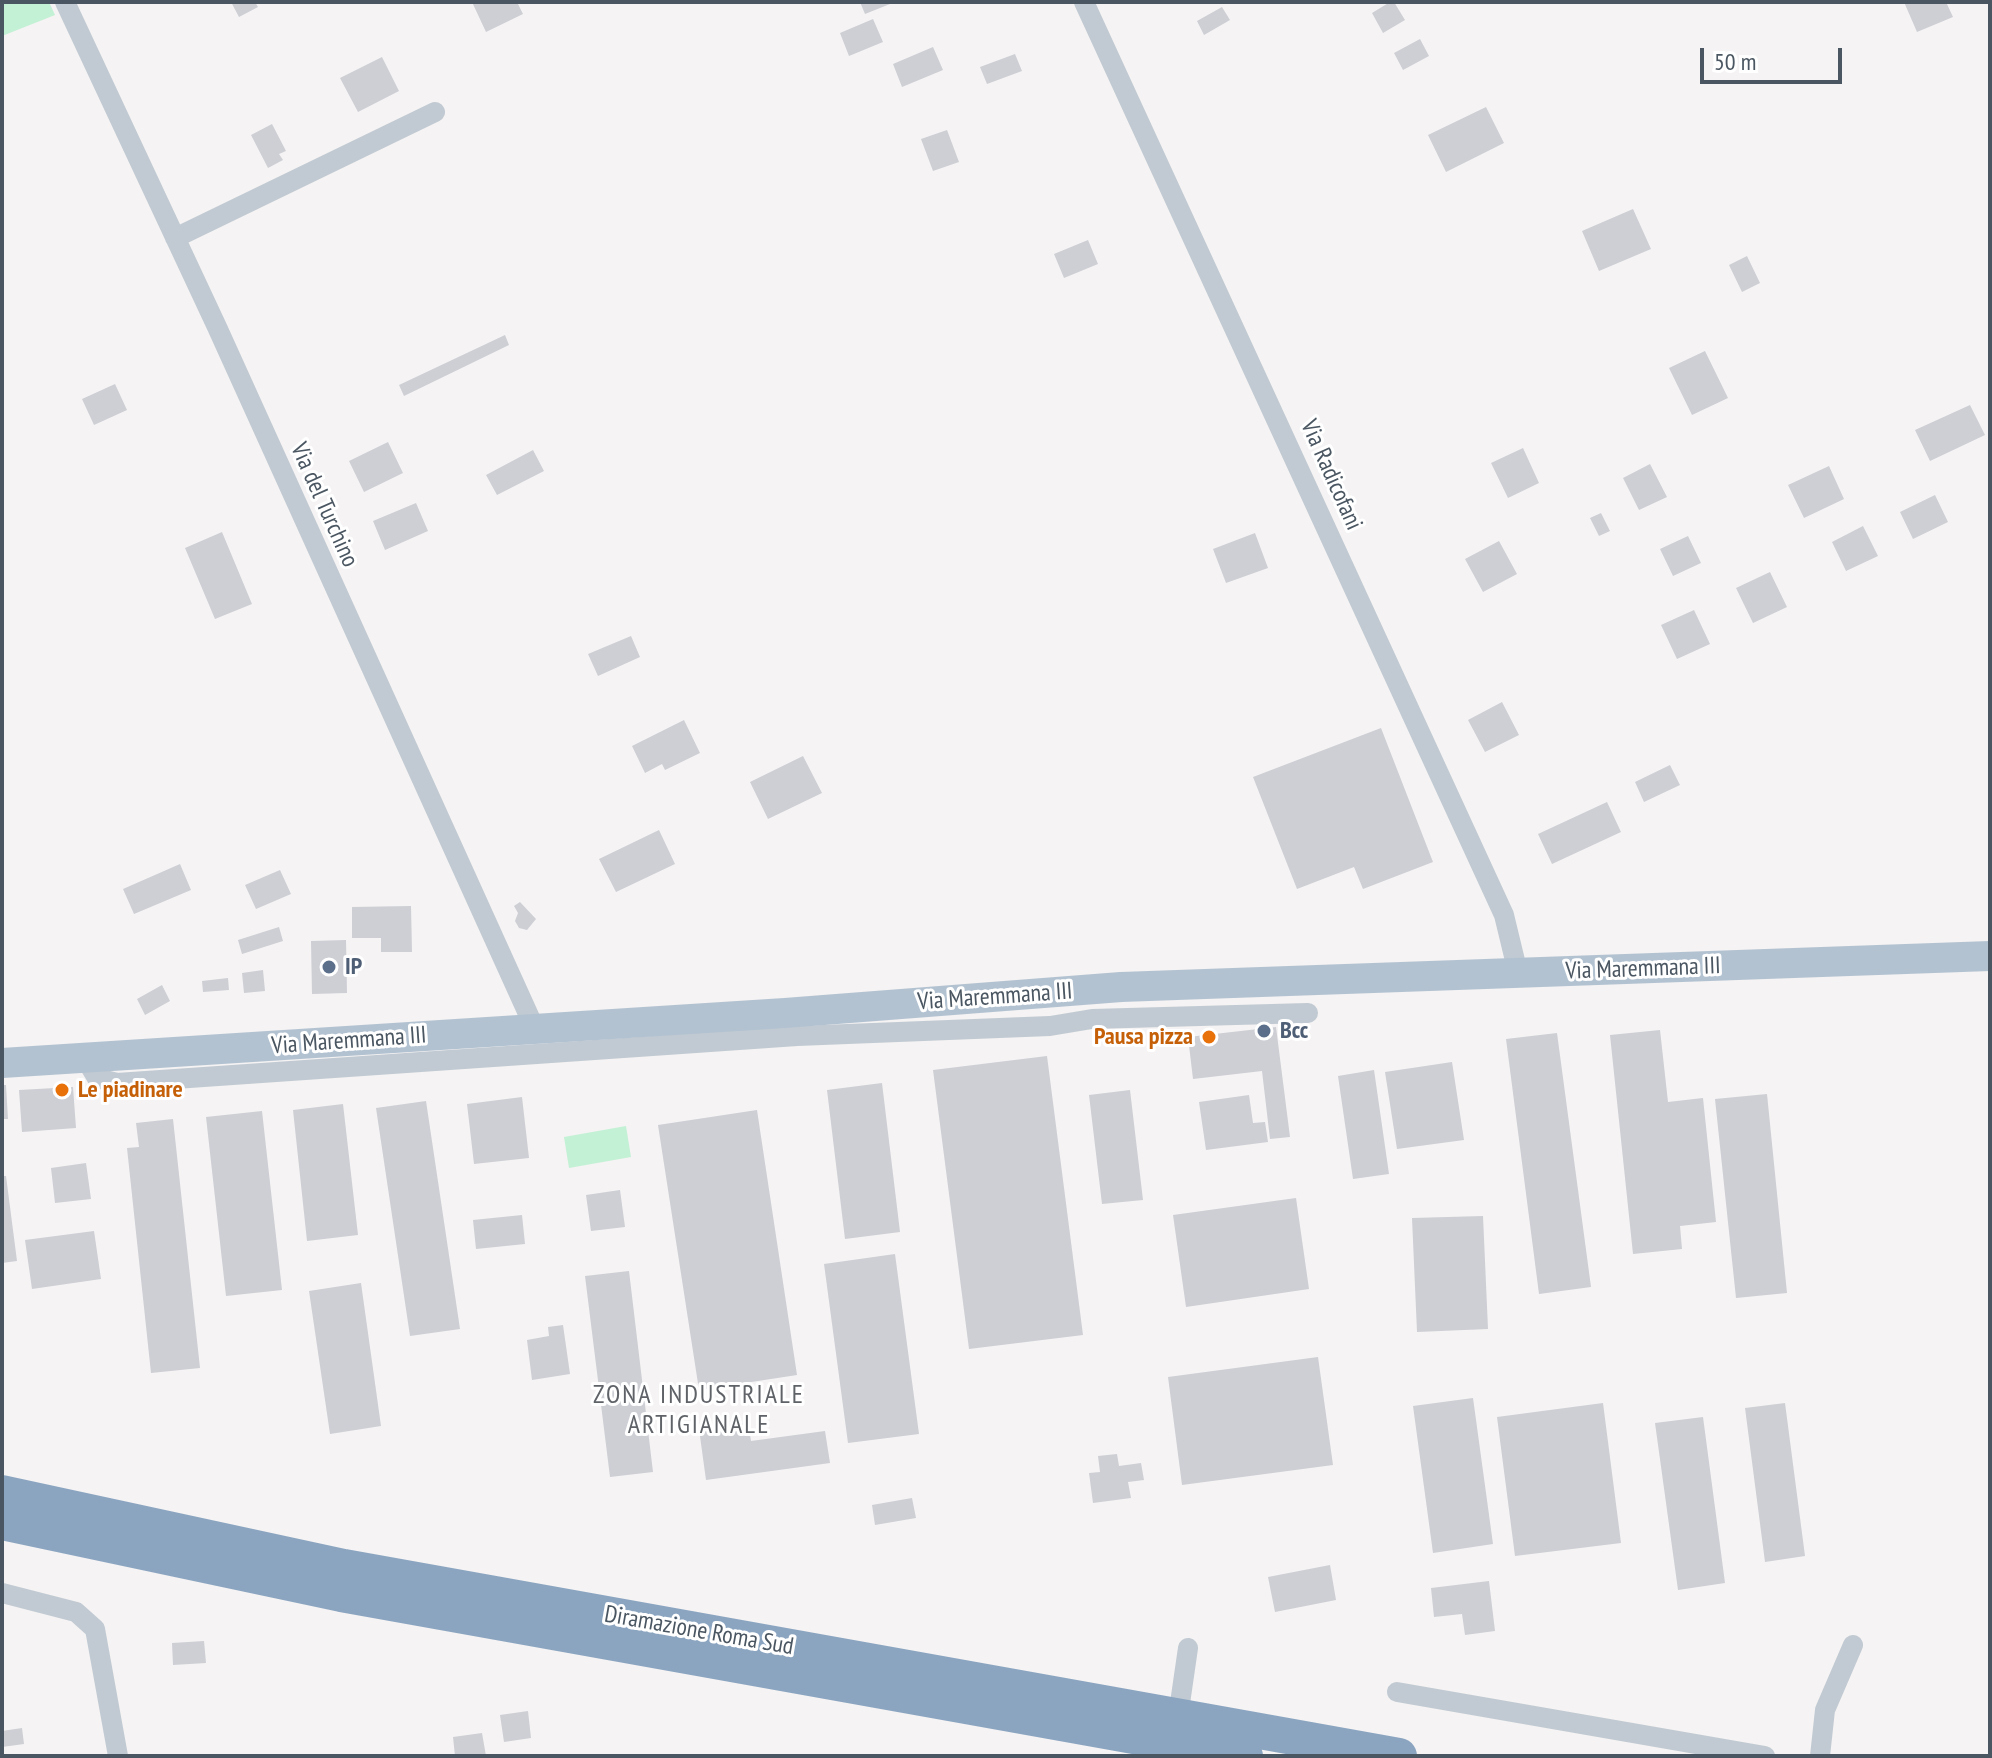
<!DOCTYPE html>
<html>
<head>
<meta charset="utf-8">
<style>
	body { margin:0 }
	#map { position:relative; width:1992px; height:1758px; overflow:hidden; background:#f5f3f3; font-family:"PT Sans Narrow",sans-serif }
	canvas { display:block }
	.frame { position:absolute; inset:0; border:4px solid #4a5661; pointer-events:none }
	.scale { position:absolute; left:1700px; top:48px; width:142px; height:36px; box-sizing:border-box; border:4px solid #4a5661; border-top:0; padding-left:10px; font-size:24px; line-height:28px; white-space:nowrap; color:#4a5661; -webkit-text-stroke:6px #fff; paint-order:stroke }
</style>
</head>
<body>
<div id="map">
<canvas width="1992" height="1758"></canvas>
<div class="frame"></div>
<div class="scale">50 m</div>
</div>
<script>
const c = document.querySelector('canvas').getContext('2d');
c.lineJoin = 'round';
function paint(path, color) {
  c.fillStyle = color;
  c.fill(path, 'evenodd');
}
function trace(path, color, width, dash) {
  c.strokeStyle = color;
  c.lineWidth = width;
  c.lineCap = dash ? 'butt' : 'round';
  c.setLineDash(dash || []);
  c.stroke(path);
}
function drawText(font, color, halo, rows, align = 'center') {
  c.font = font + ' "PT Sans Narrow",sans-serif';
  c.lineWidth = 6;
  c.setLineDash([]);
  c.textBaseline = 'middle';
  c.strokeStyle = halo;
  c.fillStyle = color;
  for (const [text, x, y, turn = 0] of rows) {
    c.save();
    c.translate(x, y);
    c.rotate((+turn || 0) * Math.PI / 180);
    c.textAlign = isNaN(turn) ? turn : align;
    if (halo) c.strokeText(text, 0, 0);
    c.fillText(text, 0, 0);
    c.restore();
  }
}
paint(new Path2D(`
	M 2,2 L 49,2 L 55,15 L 2,36 Z
	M 626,1126 L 631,1157 L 569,1168 L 564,1137 Z`), '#c3f1d5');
paint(new Path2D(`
	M 231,2 L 255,2 L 258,7 L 239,17 Z
	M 472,2 L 517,2 L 523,14 L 486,32 Z
	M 860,2 L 895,2 L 865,14 Z
	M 1390,2 L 1394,2 L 1405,20 L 1383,33 L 1372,13 Z
	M 1904,2 L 1946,2 L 1953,17 L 1917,32 Z
	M 1222,7 L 1230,20 L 1204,35 L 1197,21 Z
	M 873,19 L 883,42 L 849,56 L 840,33 Z
	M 1420,39 L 1429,56 L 1403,70 L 1394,53 Z
	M 933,47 L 943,70 L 902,87 L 893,64 Z
	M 1015,54 L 1022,71 L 987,84 L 980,67 Z
	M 382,57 L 399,91 L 358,112 L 340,78 Z
	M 1486,107 L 1504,143 L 1446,172 L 1428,135 Z
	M 272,124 L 286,151 L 279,154 L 283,160 L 268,168 L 251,135 Z
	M 947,130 L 959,162 L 933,171 L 921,139 Z
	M 1633,209 L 1651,249 L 1599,271 L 1582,231 Z
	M 1088,240 L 1098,264 L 1064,278 L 1054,254 Z
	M 1747,256 L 1760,283 L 1742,292 L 1729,265 Z
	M 505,335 L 509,345 L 404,396 L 399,385 Z
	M 1705,351 L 1728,398 L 1692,415 L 1669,368 Z
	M 115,384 L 127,410 L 94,425 L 82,399 Z
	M 1970,405 L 1985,435 L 1930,461 L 1915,430 Z
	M 388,442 L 403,473 L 364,492 L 349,461 Z
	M 1523,448 L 1539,483 L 1508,498 L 1491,463 Z
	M 533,450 L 544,471 L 497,495 L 486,475 Z
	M 1650,464 L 1667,497 L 1639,510 L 1623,478 Z
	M 1829,466 L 1844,499 L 1804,518 L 1788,485 Z
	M 1935,495 L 1948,522 L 1913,539 L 1900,512 Z
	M 416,503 L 428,531 L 385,550 L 373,521 Z
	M 1601,513 L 1610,531 L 1599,536 L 1590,518 Z
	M 1863,526 L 1878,556 L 1846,571 L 1832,542 Z
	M 222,532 L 252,604 L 215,619 L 185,548 Z
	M 1255,533 L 1268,568 L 1226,583 L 1213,549 Z
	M 1688,536 L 1701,563 L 1673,576 L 1660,549 Z
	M 1499,541 L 1517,574 L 1483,592 L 1465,559 Z
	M 1770,572 L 1787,607 L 1753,623 L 1736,588 Z
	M 1694,610 L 1710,644 L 1677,659 L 1661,625 Z
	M 631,636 L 640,657 L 598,676 L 588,654 Z
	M 1502,702 L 1519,735 L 1485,752 L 1468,720 Z
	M 684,720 L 700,753 L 665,770 L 662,764 L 645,773 L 632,746 Z
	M 1381,728 L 1433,862 L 1363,889 L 1354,867 L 1297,889 L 1253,777 Z
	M 803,756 L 822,793 L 768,819 L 750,782 Z
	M 1670,765 L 1680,785 L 1644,802 L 1635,782 Z
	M 1607,802 L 1621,832 L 1552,864 L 1538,834 Z
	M 659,830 L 675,864 L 616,892 L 599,859 Z
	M 180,864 L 191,890 L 134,914 L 123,889 Z
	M 280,870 L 291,894 L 256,909 L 245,885 Z
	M 520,902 L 536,919 L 527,930 L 519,928 L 515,921 L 518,913 L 514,906 Z
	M 411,906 L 412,952 L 381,952 L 381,938 L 352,938 L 352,907 Z
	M 279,927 L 283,941 L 242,954 L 238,940 Z
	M 346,940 L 347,993 L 312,994 L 311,941 Z
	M 263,970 L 265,991 L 244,993 L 242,973 Z
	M 228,978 L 229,990 L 203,992 L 202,981 Z
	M 162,985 L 170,1001 L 145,1015 L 137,999 Z
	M 1276,1027 L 1290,1137 L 1270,1139 L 1262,1071 L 1193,1079 L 1188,1037 Z
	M 1660,1030 L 1668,1102 L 1703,1098 L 1716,1222 L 1680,1226 L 1682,1249 L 1633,1254 L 1610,1035 Z
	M 1557,1033 L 1591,1287 L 1539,1294 L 1506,1039 Z
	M 1047,1056 L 1083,1335 L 969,1349 L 933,1070 Z
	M 1452,1062 L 1464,1140 L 1397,1149 L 1385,1072 Z
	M 1374,1070 L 1389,1174 L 1353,1179 L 1338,1076 Z
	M 882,1083 L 900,1232 L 845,1239 L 827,1090 Z
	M 2,1085 L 6,1085 L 8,1119 L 2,1119 Z
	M 73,1087 L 76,1128 L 22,1132 L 19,1090 Z
	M 1130,1090 L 1143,1200 L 1102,1204 L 1089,1095 Z
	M 1767,1094 L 1787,1293 L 1736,1298 L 1715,1099 Z
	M 1249,1095 L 1253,1123 L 1265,1122 L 1268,1142 L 1206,1150 L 1199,1102 Z
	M 522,1097 L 529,1158 L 474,1164 L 467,1104 Z
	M 426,1101 L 460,1329 L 410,1336 L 376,1108 Z
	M 343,1104 L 358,1235 L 307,1241 L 293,1110 Z
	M 757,1110 L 797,1375 L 699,1390 L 658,1125 Z
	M 262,1111 L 282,1290 L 226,1296 L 206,1117 Z
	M 173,1119 L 200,1368 L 151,1373 L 127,1148 L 139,1147 L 136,1123 Z
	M 86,1163 L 91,1199 L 55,1203 L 51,1168 Z
	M 2,1176 L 6,1176 L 17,1261 L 2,1263 Z
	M 620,1190 L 625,1227 L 591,1231 L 586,1195 Z
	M 1296,1198 L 1309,1289 L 1186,1307 L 1173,1215 Z
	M 522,1215 L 525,1244 L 476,1249 L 473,1220 Z
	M 1483,1216 L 1488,1329 L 1417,1332 L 1412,1218 Z
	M 94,1231 L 101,1279 L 32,1289 L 25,1240 Z
	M 895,1254 L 919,1434 L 848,1443 L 824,1264 Z
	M 629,1271 L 653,1472 L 610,1477 L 585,1276 Z
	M 361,1283 L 381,1426 L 330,1434 L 309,1291 Z
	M 563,1325 L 570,1374 L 532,1380 L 527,1340 L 549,1336 L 548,1327 Z
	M 1318,1357 L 1333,1465 L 1182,1485 L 1168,1377 Z
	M 1473,1398 L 1493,1544 L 1433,1553 L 1413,1406 Z
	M 1603,1403 L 1621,1543 L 1515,1556 L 1497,1417 Z
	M 1785,1403 L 1805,1556 L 1765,1562 L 1745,1408 Z
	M 1703,1417 L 1725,1583 L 1678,1590 L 1655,1423 Z
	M 748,1423 L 751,1441 L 825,1431 L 830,1463 L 706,1480 L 699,1429 Z
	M 1117,1454 L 1119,1466 L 1141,1463 L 1144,1480 L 1128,1482 L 1131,1498 L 1093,1503 L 1089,1473 L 1100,1472 L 1098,1456 Z
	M 912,1498 L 916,1518 L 875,1525 L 872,1505 Z
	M 1330,1565 L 1336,1600 L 1275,1612 L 1268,1577 Z
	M 1489,1581 L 1495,1631 L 1465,1635 L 1462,1614 L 1434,1617 L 1431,1588 Z
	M 204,1641 L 206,1663 L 173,1665 L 172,1643 Z
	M 528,1711 L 531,1738 L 504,1742 L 500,1715 Z
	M 22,1728 L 24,1744 L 2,1747 L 2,1731 Z
	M 482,1733 L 486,1756 L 455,1756 L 453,1737 Z`), '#cdcfd5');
trace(new Path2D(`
	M 65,2 L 217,327 L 535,1029
	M 1084,2 L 1504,915 L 1518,973
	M 175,238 L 435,112
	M 85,1058 L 97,1078 L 117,1083 L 797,1036 L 1050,1026 L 1092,1019 L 1308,1013
	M 2,1593 L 76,1612 L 95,1629 L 118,1756
	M 1397,1692 L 1765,1756
	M 1177,1724 L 1188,1648
	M 1820,1756 L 1825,1710 L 1853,1645`), '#c1cad2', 20);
trace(new Path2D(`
	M 2,1063 L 785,1013 L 1121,987 L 1990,956`), '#b3c2d1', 30);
trace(new Path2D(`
	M 2,1493 L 344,1567 L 1399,1756
	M 2,1522 L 341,1594 L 1245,1756`), '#8ba5c1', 36);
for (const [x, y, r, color] of [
	[329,967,8,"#5c6f8a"],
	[1264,1031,8,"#5c6f8a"],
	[1209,1037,8,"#e8710a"],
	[62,1090,8,"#e8710a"]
]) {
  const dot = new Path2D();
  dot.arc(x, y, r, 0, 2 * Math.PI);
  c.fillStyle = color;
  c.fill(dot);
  trace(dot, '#fff', 3);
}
drawText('24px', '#4a5661', '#fff', [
	["Via Radicofani",1331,475,66],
	["Via del Turchino",324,505,66],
	["Via Maremmana III",1643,969,-2],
	["Via Maremmana III",995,997,-4],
	["Via Maremmana III",349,1041,-4],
	["Diramazione Roma Sud",699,1631,10]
]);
drawText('bold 24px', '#4e5e75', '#fff', [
	["IP",345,967],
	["Bcc",1280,1031]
], 'left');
drawText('bold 24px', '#c56008', '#fff', [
	["Pausa pizza",1193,1037],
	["Le piadinare",78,1090,"left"]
], 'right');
c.letterSpacing = '2px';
drawText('26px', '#5f6368', '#fff', [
	["ZONA INDUSTRIALE",699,1396],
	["ARTIGIANALE",699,1426]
]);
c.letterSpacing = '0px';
</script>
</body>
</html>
